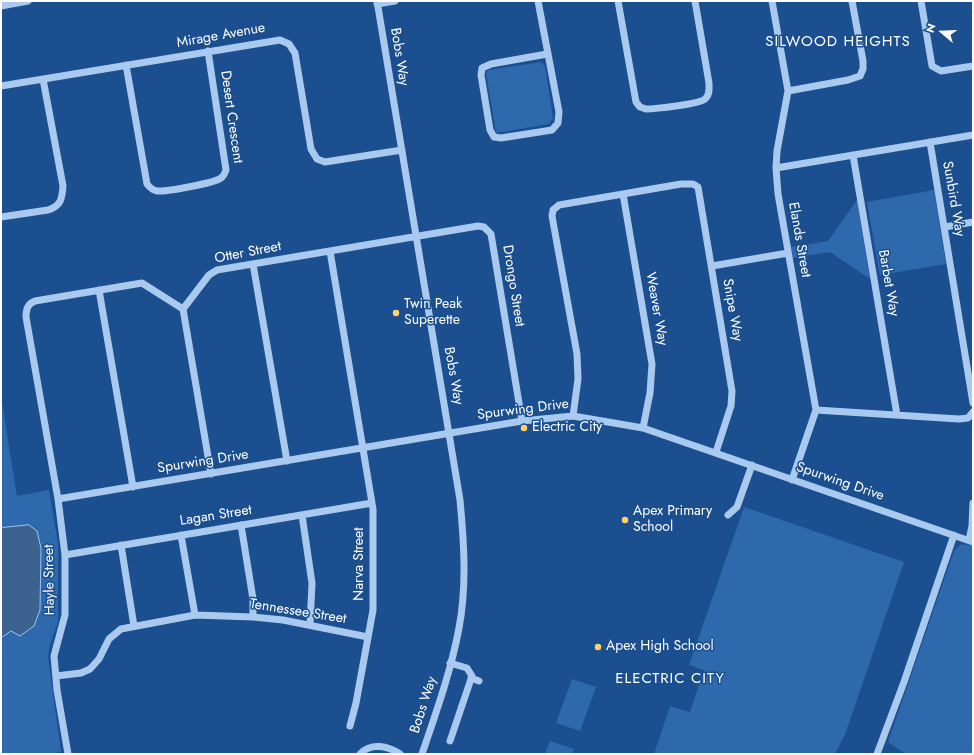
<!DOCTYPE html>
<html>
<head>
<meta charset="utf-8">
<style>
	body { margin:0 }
	#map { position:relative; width:974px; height:755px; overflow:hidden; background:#1b4f8f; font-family:Jost,sans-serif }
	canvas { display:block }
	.frame { position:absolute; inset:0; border:2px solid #fff; pointer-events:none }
	.north { position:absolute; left:922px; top:12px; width:40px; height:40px; -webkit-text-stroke:3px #1b4f8f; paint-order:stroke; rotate:289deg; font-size:11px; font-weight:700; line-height:16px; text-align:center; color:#fff }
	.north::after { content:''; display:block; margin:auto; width:14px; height:18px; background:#fff; clip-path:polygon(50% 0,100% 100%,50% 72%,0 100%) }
</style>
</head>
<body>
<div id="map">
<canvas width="974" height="755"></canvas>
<div class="frame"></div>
<div class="north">N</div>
</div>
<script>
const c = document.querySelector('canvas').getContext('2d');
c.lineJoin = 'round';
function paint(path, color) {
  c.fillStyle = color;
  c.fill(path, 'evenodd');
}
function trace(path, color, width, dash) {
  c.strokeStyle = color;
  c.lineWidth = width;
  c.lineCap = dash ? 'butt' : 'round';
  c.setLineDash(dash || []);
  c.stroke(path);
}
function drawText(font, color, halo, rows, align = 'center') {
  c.font = font + ' Jost,sans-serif';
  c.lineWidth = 3;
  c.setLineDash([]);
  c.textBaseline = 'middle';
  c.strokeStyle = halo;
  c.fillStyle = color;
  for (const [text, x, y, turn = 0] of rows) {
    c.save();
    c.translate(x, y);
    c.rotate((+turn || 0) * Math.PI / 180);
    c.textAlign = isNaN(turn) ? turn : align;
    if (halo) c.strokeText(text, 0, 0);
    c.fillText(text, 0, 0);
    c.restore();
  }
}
paint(new Path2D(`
	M 541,62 L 545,66 L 553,118 L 549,124 L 496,133 L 486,73 L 488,70 Z
	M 934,190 L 946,264 L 880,275 L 867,202 Z
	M 857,200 L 870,279 L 830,252 L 793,258 L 791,247 L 828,241 Z
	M 1,397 L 17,496 L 49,490 L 58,544 L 58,622 L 50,644 L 48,656 L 61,752 L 51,754 L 1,754 Z
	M 744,507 L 904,562 L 846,732 L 835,754 L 654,754 L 670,706 L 690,712 L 704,670 L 689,665 Z
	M 961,544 L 973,546 L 973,754 L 906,754 L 888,742 L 954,551 Z
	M 572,679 L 596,687 L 580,731 L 556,723 Z
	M 550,741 L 574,749 L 572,754 L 545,754 Z`), '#2e69ad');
const water = new Path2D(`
	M 29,525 L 37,531 L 41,548 L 40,610 L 34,626 L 20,636 L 11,631 L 1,638 L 1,528 Z`);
paint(water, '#3c6290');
trace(water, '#9cc4f0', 1);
trace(new Path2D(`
	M 377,1 L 460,500 C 464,542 467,586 459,628 C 451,671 436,713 422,754
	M 538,1 L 559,112 L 558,123 L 552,130 L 501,138 L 494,137 L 490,130 L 481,75 L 482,68 L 491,64 L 547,54
	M 618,1 L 636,102 L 640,107 L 646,109 C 655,109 700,104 705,99 C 710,95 709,89 709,83 L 695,1
	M 772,1 L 788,91 L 777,151 L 776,168 L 778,194 L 816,410 L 792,480
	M 921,1 L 932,66 L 941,71 L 973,66
	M 377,4 L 395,1
	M 1,6 L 28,1
	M 126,65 L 147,184 C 150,188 152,190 157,191 C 165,192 215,183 221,178 C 224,176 225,173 226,170 L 208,51
	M 1,86 L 280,40 L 289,44 L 295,53 L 311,149 L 317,159 L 325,162 L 402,150
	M 788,91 L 848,80 L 860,76 L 863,69 L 863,61 L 852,1
	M 930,142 L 973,403
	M 853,155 L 897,415
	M 776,168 L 973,135
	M 623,194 L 652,364 L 650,393 L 643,428
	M 1,217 L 48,210 C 61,206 62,199 63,186 L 43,79
	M 945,227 L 973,222
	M 330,251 L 373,509 L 373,610 L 356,703 L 350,726
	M 253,264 L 287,461
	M 712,266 L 788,253
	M 99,290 L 133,487
	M 183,309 L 209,275 L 217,270 L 478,226 L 484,227 L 491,234 L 522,421
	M 183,309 L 211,474
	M 816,410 L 959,419 L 968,418 L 973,412
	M 573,416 L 578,379 L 577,354 L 552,216 L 553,210 L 559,205 L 681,184 L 693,184 L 698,187 L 732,391 L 731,406 L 716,452
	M 58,499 L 522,421 L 573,416 L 643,428 L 973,542
	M 302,515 L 312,583 L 310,625
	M 728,515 L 737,507 L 752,465
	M 241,525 L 253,599 L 253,617
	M 181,535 L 195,615
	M 969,540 L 972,526 L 973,503
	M 121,545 L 134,626
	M 65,555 L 372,503
	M 56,676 L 81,673 L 90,669 L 99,659 L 109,639 L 121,629 L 195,615 L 253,617 L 283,620 L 368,637
	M 471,678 L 479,681
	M 450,741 L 472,676 L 467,668 L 450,663
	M 68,754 L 57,690 L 54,656 L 65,615 L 65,555 L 58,499 L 26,317 C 26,310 27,304 35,301 L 142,283 L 183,309
	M 360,754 C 371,742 388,746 400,754
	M 877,754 L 904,682 L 954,535`), '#a9c9ee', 7);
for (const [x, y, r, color] of [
	[396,313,4,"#ffd166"],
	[524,428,4,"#ffd166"],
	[625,520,4,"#ffd166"],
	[598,647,4,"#ffd166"]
]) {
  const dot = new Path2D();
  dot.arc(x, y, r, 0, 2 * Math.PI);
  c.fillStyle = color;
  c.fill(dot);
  trace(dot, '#1b4f8f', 1.5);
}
drawText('14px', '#fff', '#1b4f8f', [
	["Mirage Avenue",221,36,-10],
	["Bobs Way",399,57,81],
	["Desert Crescent",231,117,82],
	["Sunbird Way",953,199,80],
	["Elands Street",799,240,80],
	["Otter Street",248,253,-11],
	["Barbet Way",888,283,80],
	["Drongo Street",513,286,81],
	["Weaver Way",656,309,80],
	["Snipe Way",732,310,80],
	["Bobs Way",453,376,80],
	["Spurwing Drive",523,410,-7],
	["Spurwing Drive",203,462,-9],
	["Spurwing Drive",840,482,19],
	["Lagan Street",216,516,-9],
	["Narva Street",360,564,-90],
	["Hayle Street",50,580,-91],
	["Tennessee Street",298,612,9],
	["Bobs Way",424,705,-72]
]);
drawText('14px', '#fff', '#1b4f8f', [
	["Twin Peak",404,305],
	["Superette",404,321],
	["Electric City",532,428],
	["Apex Primary",633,512],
	["School",633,528],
	["Apex High School",606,647]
], 'left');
c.letterSpacing = '1px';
drawText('15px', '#fff', '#1b4f8f', [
	["SILWOOD HEIGHTS",838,42],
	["ELECTRIC CITY",670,679]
]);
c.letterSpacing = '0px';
</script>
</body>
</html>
